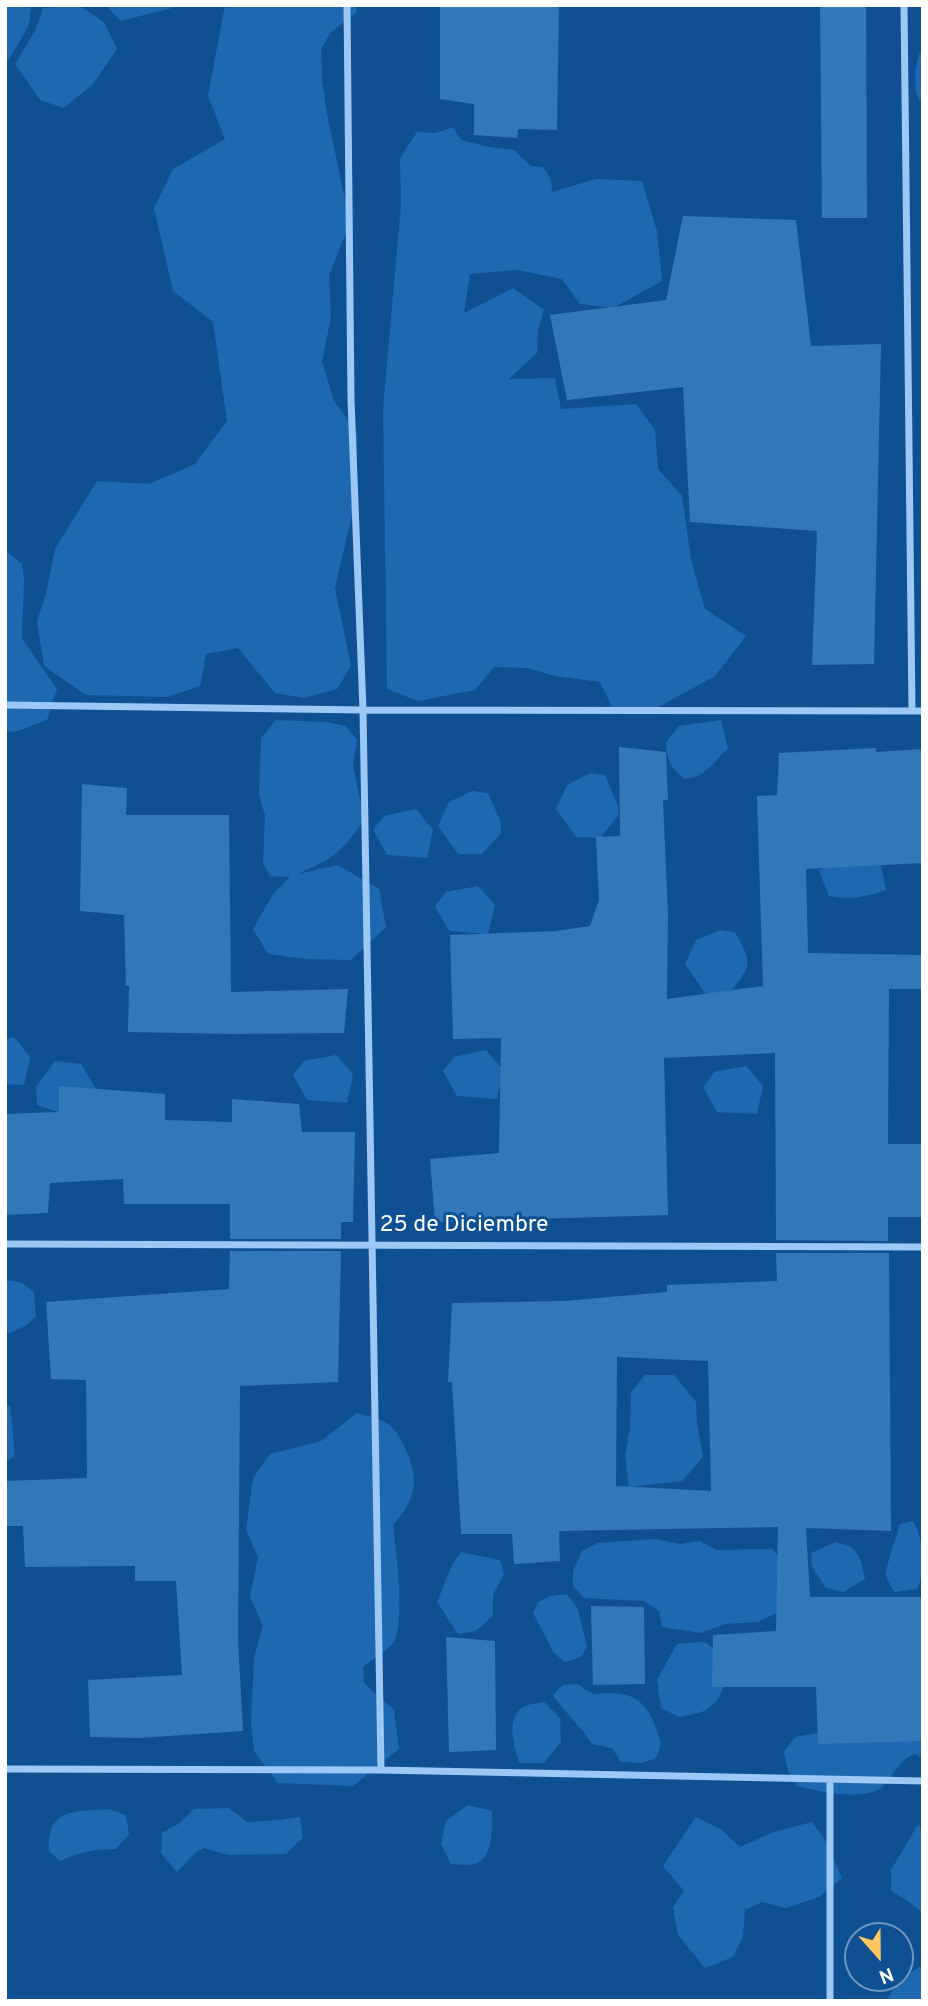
<!DOCTYPE html>
<html>
<head>
<meta charset="utf-8">
<style>
	body { margin:0 }
	#map { position:relative; width:928px; height:2006px; overflow:hidden; background:#0f5093; font-family:Overpass,sans-serif }
	canvas { display:block }
	.frame { position:absolute; inset:0; border:7px solid #fff; pointer-events:none }
	.north { position:absolute; left:844px; top:1922px; width:70px; height:70px; box-sizing:border-box; background:#0f5093; border:2px solid #6f96be; border-radius:50%; rotate:159deg; font-size:19px; font-weight:700; line-height:28px; text-align:center; color:#fff }
	.north::after { content:''; display:block; margin:auto; width:24px; height:32px; background:#ffc75e; clip-path:polygon(50% 0,100% 100%,50% 72%,0 100%) }
</style>
</head>
<body>
<div id="map">
<canvas width="928" height="2006"></canvas>
<div class="frame"></div>
<div class="north">N</div>
</div>
<script>
const c = document.querySelector('canvas').getContext('2d');
c.lineJoin = 'round';
function paint(path, color) {
  c.fillStyle = color;
  c.fill(path, 'evenodd');
}
function trace(path, color, width, dash) {
  c.strokeStyle = color;
  c.lineWidth = width;
  c.lineCap = dash ? 'butt' : 'round';
  c.setLineDash(dash || []);
  c.stroke(path);
}
function drawText(font, color, halo, rows, align = 'center') {
  c.font = font + ' Overpass,sans-serif';
  c.lineWidth = 6;
  c.setLineDash([]);
  c.textBaseline = 'middle';
  c.strokeStyle = halo;
  c.fillStyle = color;
  for (const [text, x, y, turn = 0] of rows) {
    c.save();
    c.translate(x, y);
    c.rotate((+turn || 0) * Math.PI / 180);
    c.textAlign = isNaN(turn) ? turn : align;
    if (halo) c.strokeText(text, 0, 0);
    c.fillText(text, 0, 0);
    c.restore();
  }
}
paint(new Path2D(`
	M 5,5 L 32,5 L 28,27 L 5,66 Z
	M 78,5 L 104,22 L 117,49 L 93,84 L 64,108 L 40,100 L 15,64 L 35,31 L 43,8 Z
	M 106,5 L 184,5 L 120,21 Z
	M 225,5 L 357,5 L 356,13 L 331,32 L 321,49 L 322,79 L 327,114 L 350,223 L 329,275 L 331,317 L 322,362 L 334,401 L 358,433 L 352,515 L 335,588 L 351,666 L 337,689 L 304,698 L 275,693 L 238,648 L 206,654 L 200,686 L 167,697 L 86,695 L 44,666 L 37,621 L 46,594 L 55,549 L 97,481 L 149,484 L 195,464 L 227,421 L 213,322 L 173,291 L 154,208 L 173,169 L 225,139 L 208,96 Z
	M 923,45 L 923,102 L 920,102 C 912,85 915,61 923,45 Z
	M 453,127 L 461,140 L 489,147 L 514,150 L 531,166 L 543,167 L 551,179 L 552,192 L 596,179 L 642,181 L 657,231 L 662,281 L 613,308 L 580,304 L 562,279 L 517,270 L 470,274 L 464,313 L 513,288 L 544,310 L 538,330 L 537,353 L 509,379 L 555,378 L 561,409 L 636,404 L 655,430 L 658,469 L 682,496 L 691,559 L 705,609 L 746,636 L 715,676 L 651,711 L 614,711 L 600,682 L 555,676 L 527,668 L 494,667 L 475,690 L 418,701 L 387,689 L 383,408 L 401,205 L 400,158 L 417,132 L 436,133 Z
	M 5,550 L 22,564 L 24,580 L 22,639 L 57,689 L 47,720 L 15,732 L 5,731 Z
	M 276,720 L 327,722 L 346,726 L 357,740 L 353,765 L 364,820 C 340,854 335,857 298,874 L 338,865 L 379,889 L 386,927 L 351,960 L 307,959 L 268,954 L 253,929 L 273,894 L 290,877 L 270,876 L 263,863 L 265,815 L 259,796 L 261,738 Z
	M 721,720 L 728,749 C 711,763 709,776 685,779 C 671,769 666,759 666,742 L 679,726 Z
	M 590,773 L 605,775 L 618,806 L 618,816 L 600,838 L 576,837 L 556,809 L 567,785 Z
	M 472,791 L 488,793 L 501,823 L 501,833 L 482,854 L 458,854 L 438,826 L 449,802 Z
	M 416,809 L 433,830 L 427,858 L 387,855 L 373,830 L 384,816 Z
	M 834,853 L 879,856 L 886,890 C 866,897 850,900 829,896 L 819,871 Z
	M 478,886 L 495,905 L 488,934 L 449,931 L 435,906 L 446,892 Z
	M 720,930 L 735,932 C 753,964 752,966 729,993 L 705,993 L 685,964 L 696,940 Z
	M 14,1037 L 30,1057 L 24,1085 L 5,1084 L 5,1039 Z
	M 486,1050 L 503,1070 L 497,1099 L 457,1096 L 443,1071 L 454,1057 Z
	M 336,1055 L 353,1074 L 347,1103 L 307,1100 L 293,1075 L 304,1061 Z
	M 55,1061 L 81,1064 L 96,1089 L 64,1114 L 37,1105 L 36,1087 Z
	M 746,1066 L 763,1086 L 757,1114 L 717,1112 L 703,1087 L 714,1072 Z
	M 10,1280 L 22,1283 L 34,1292 L 36,1317 L 25,1326 L 8,1334 L 5,1331 L 5,1283 Z
	M 645,1375 L 674,1375 L 696,1402 L 697,1423 L 703,1457 L 682,1481 L 629,1487 L 625,1455 L 630,1428 L 631,1392 Z
	M 5,1403 L 10,1406 L 15,1455 L 5,1463 Z
	M 357,1413 C 366,1416 380,1418 388,1424 C 395,1428 401,1439 404,1446 C 420,1479 417,1498 393,1525 C 396,1549 406,1625 393,1643 C 386,1652 371,1660 363,1667 L 364,1683 L 394,1710 L 399,1749 L 353,1786 L 278,1783 L 254,1751 L 251,1723 L 254,1657 L 263,1626 L 250,1596 L 258,1557 L 246,1530 L 253,1478 L 270,1454 L 321,1441 Z
	M 913,1521 C 923,1538 928,1571 917,1589 L 895,1592 C 892,1588 888,1581 886,1576 C 885,1569 897,1535 900,1524 Z
	M 655,1539 L 680,1544 L 700,1541 L 716,1550 L 772,1549 L 791,1568 L 782,1610 L 758,1622 L 725,1624 L 701,1633 L 662,1627 L 659,1611 L 644,1601 L 584,1598 L 573,1586 L 573,1571 L 582,1551 L 598,1543 Z
	M 836,1542 C 860,1548 860,1556 865,1579 L 843,1592 L 826,1588 L 812,1567 L 811,1553 Z
	M 461,1552 L 500,1560 L 504,1574 L 493,1595 L 493,1616 L 476,1631 L 458,1634 L 437,1602 C 445,1585 449,1566 461,1552 Z
	M 567,1594 L 578,1609 L 587,1647 L 581,1657 L 565,1662 L 554,1653 L 533,1613 L 538,1602 L 551,1596 Z
	M 704,1642 L 724,1655 C 728,1675 726,1698 706,1710 C 699,1714 687,1715 679,1717 L 661,1708 L 657,1680 L 677,1644 Z
	M 578,1684 C 582,1687 587,1691 592,1693 C 597,1695 602,1693 608,1693 C 635,1692 647,1704 656,1728 C 661,1740 662,1747 655,1759 L 640,1763 L 621,1762 L 612,1748 L 592,1744 C 580,1725 565,1713 553,1695 L 563,1685 Z
	M 544,1702 L 560,1718 L 561,1742 L 544,1763 L 519,1763 C 515,1748 505,1720 522,1708 C 527,1704 538,1703 544,1702 Z
	M 923,1702 L 923,1760 L 916,1754 C 900,1757 894,1776 882,1787 C 865,1802 817,1791 797,1786 L 788,1771 L 784,1752 L 795,1737 L 823,1732 Z
	M 468,1805 L 492,1811 C 492,1827 494,1857 475,1864 C 469,1866 458,1864 451,1864 L 441,1844 L 446,1821 Z
	M 229,1808 L 247,1822 L 280,1820 L 300,1817 L 303,1838 L 286,1854 L 228,1855 L 204,1848 L 195,1853 L 177,1872 L 161,1853 L 162,1833 L 180,1823 L 194,1809 Z
	M 109,1809 L 126,1815 L 129,1834 L 116,1849 C 95,1849 79,1852 60,1861 L 49,1851 C 46,1807 76,1812 109,1809 Z
	M 696,1817 L 722,1830 L 740,1847 L 774,1832 L 812,1822 L 823,1837 L 842,1878 L 819,1897 L 786,1908 L 762,1902 L 745,1910 L 743,1937 L 733,1957 L 705,1968 L 678,1935 L 673,1907 L 684,1891 L 663,1866 Z
	M 917,1826 L 923,1827 L 923,1913 L 908,1901 L 891,1891 L 891,1870 Z
	M 923,1965 L 923,2001 L 886,2001 L 899,1980 Z`), '#1d68b1');
paint(new Path2D(`
	M 440,5 L 559,5 L 557,130 L 518,129 L 517,138 L 474,135 L 474,104 L 440,99 Z
	M 820,5 L 866,5 L 867,218 L 822,218 Z
	M 683,216 L 796,220 L 811,346 L 881,344 L 874,664 L 812,665 L 817,531 L 690,522 L 683,387 L 567,400 L 550,315 L 666,300 Z
	M 619,747 L 666,752 L 668,800 L 663,800 L 668,914 L 667,999 L 763,986 L 757,796 L 777,795 L 779,753 L 876,748 L 876,752 L 923,749 L 923,863 L 806,869 L 808,953 L 923,955 L 923,989 L 889,989 L 888,1144 L 923,1144 L 923,1217 L 888,1217 L 888,1241 L 776,1240 L 775,1053 L 664,1058 L 668,1215 L 435,1222 L 430,1159 L 499,1153 L 501,1038 L 453,1039 L 450,935 L 556,931 L 590,926 L 599,900 L 596,837 L 620,836 Z
	M 82,784 L 127,788 L 126,815 L 229,815 L 231,992 L 348,989 L 344,1033 L 233,1034 L 128,1032 L 129,986 L 126,986 L 124,915 L 80,911 Z
	M 59,1086 L 165,1094 L 165,1120 L 232,1122 L 232,1099 L 299,1104 L 302,1132 L 355,1132 L 353,1222 L 341,1222 L 341,1239 L 230,1239 L 230,1204 L 124,1204 L 123,1179 L 50,1183 L 48,1213 L 5,1215 L 5,1114 L 59,1112 Z
	M 230,1251 L 341,1251 L 338,1382 L 240,1386 L 238,1640 L 243,1731 L 139,1738 L 90,1737 L 88,1680 L 182,1675 L 176,1581 L 135,1581 L 135,1566 L 25,1567 L 23,1526 L 5,1526 L 5,1481 L 87,1478 L 86,1380 L 51,1379 L 46,1302 L 229,1289 Z
	M 776,1253 L 889,1253 L 891,1531 L 806,1528 L 810,1597 L 923,1597 L 923,1741 L 818,1744 L 816,1687 L 712,1687 L 713,1635 L 776,1631 L 778,1527 L 559,1531 L 560,1561 L 514,1564 L 512,1534 L 461,1534 L 452,1382 L 448,1382 L 452,1303 L 564,1301 L 667,1292 L 667,1285 L 777,1281 ZM 617,1357 L 708,1361 L 711,1491 L 616,1486 Z
	M 591,1606 L 644,1607 L 645,1684 L 593,1685 Z
	M 446,1637 L 495,1641 L 496,1750 L 449,1752 Z`), '#37b');
trace(new Path2D(`
	M 347,5 L 351,400 L 363,710 L 381,1770
	M 904,5 L 912,711
	M 5,705 L 363,710 L 923,711
	M 5,1244 L 923,1247
	M 5,1769 L 381,1770 L 923,1781
	M 830,2001 L 830,1780`), '#9bc8f4', 7);
drawText('23px', '#fff', '#0f5093', [
	["25 de Diciembre",464,1226]
]);
</script>
</body>
</html>
